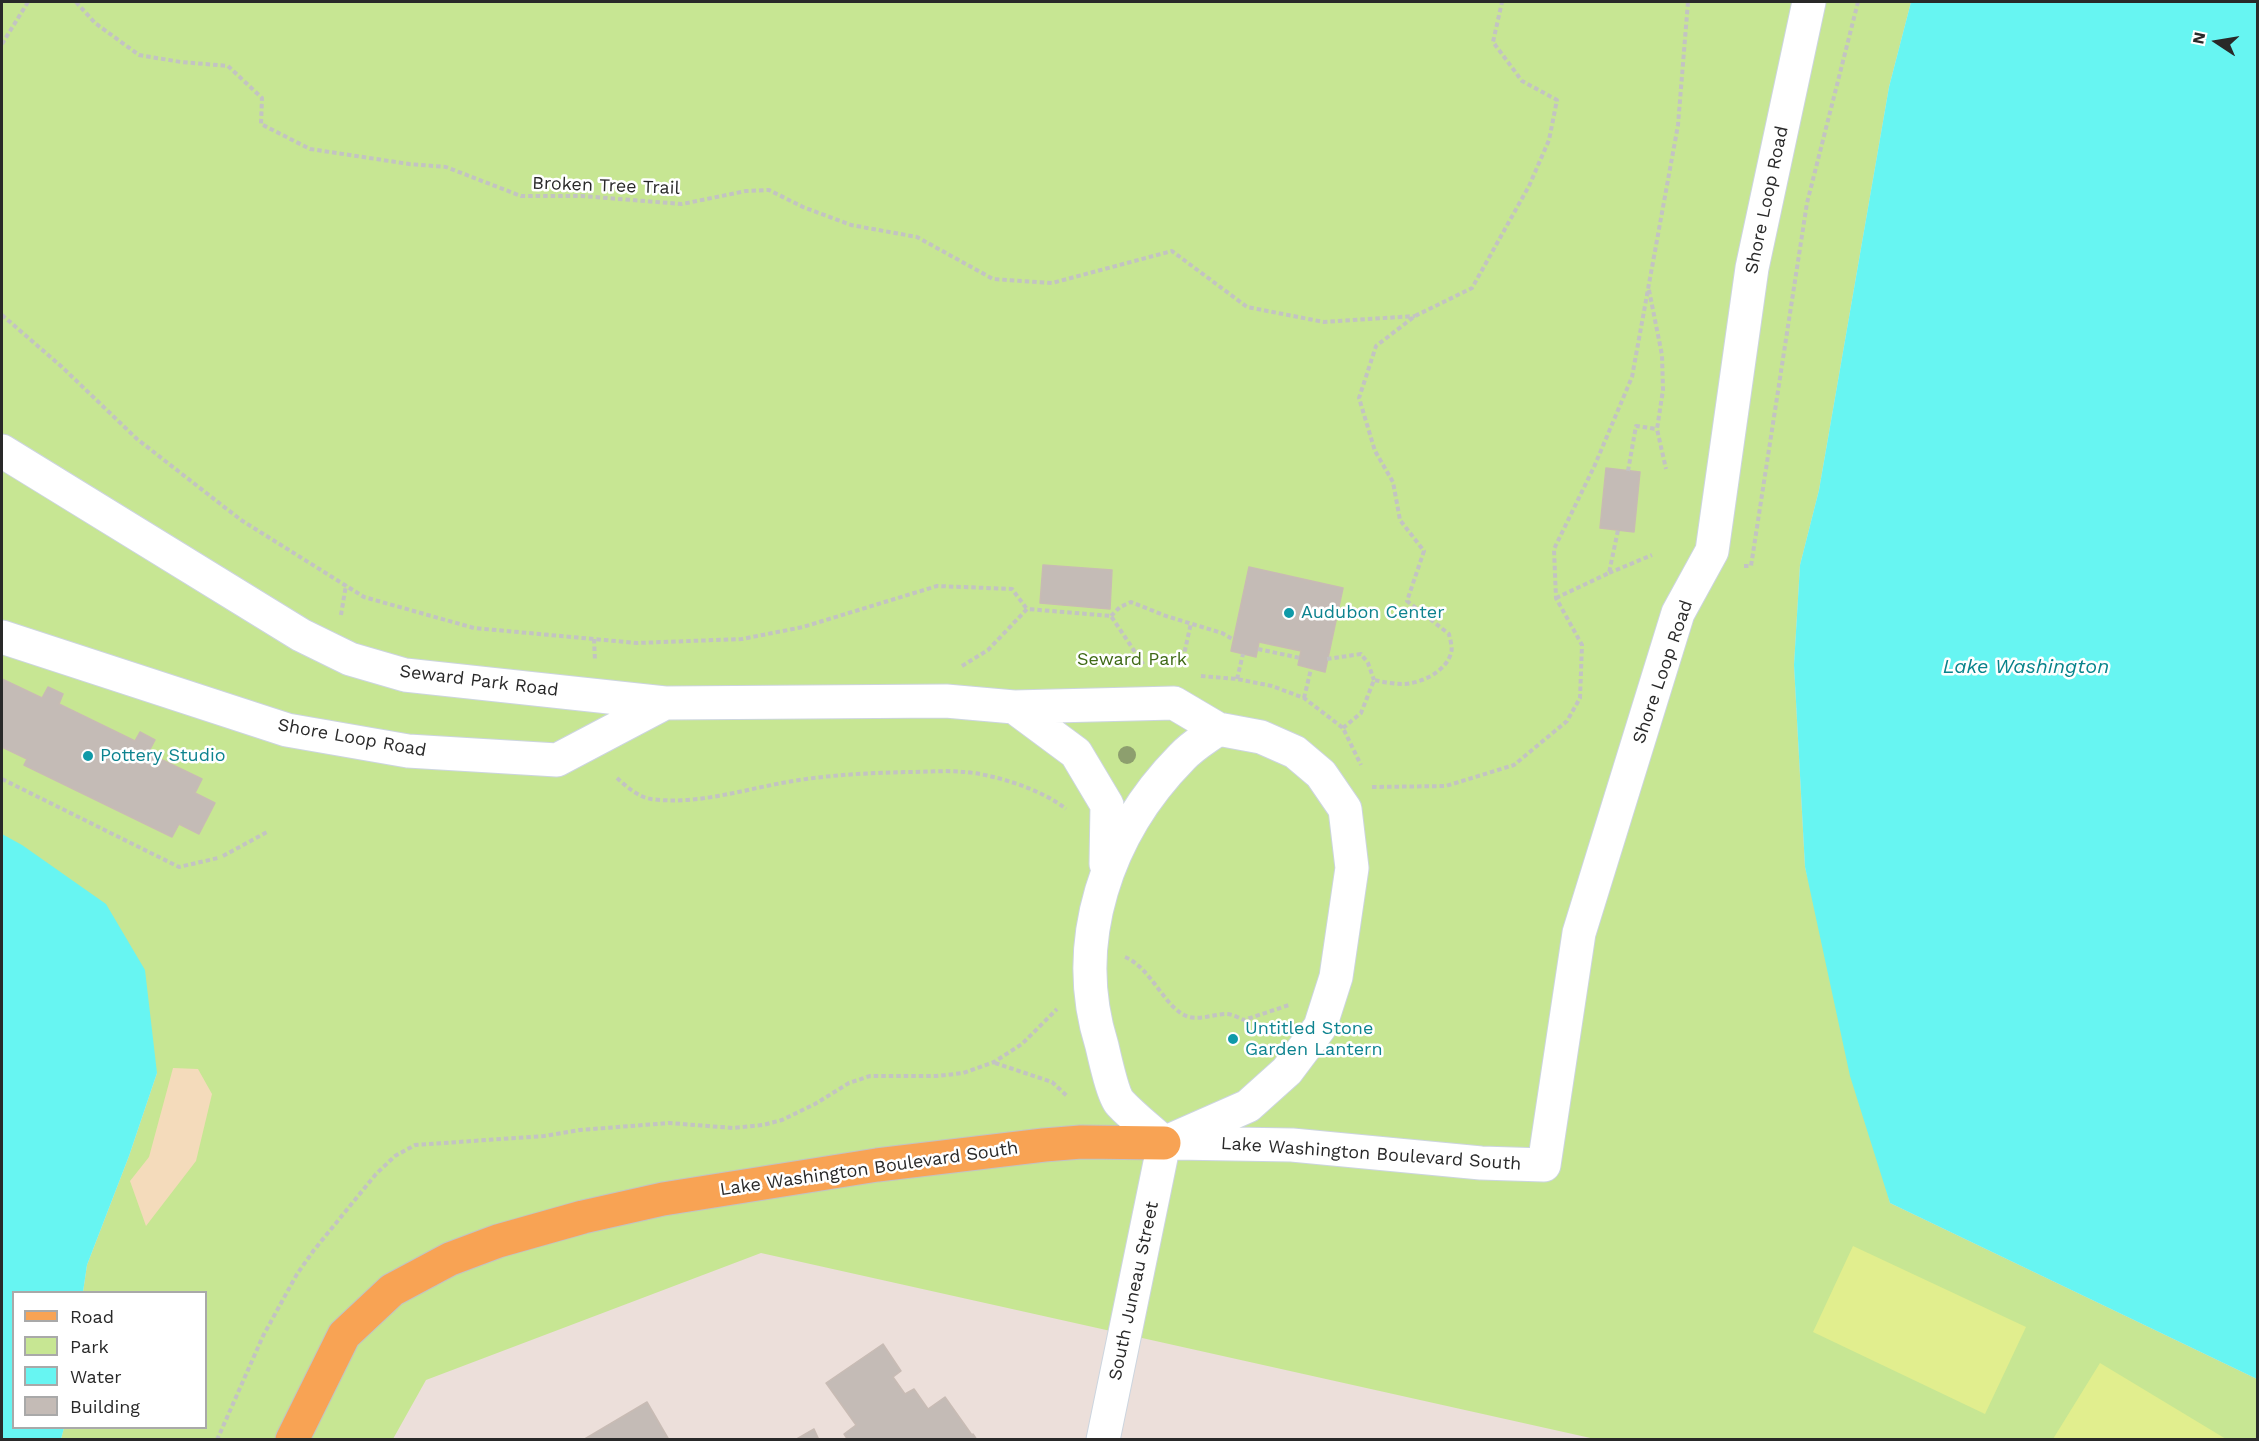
<!DOCTYPE html>
<html>
<head>
<meta charset="utf-8">
<style>
	body { margin:0 }
	#map { position:relative; width:2259px; height:1441px; overflow:hidden; background:#ecdfda; font-family:"Work Sans",sans-serif }
	canvas { display:block }
	.frame { position:absolute; inset:0; border:3px solid #292929; pointer-events:none }
	.legend { position:absolute; left:12px; top:1291px; width:195px; height:138px; box-sizing:border-box; background:#fff; border:2px solid #a9a9a9; margin:0; padding:8px 10px; list-style:none; font-size:18px; color:#292929 }
	.legend li { display:flex; align-items:center; gap:12px; height:30px }
	.legend b { width:30px; border:2px solid #a9a9a9 }
	.north { position:absolute; left:2187px; top:12px; width:60px; height:60px; -webkit-text-stroke:4px #fff; paint-order:stroke; rotate:282deg; font-size:16px; font-weight:700; line-height:24px; text-align:center; color:#292929 }
	.north::after { content:''; display:block; margin:auto; width:21px; height:27px; background:#292929; clip-path:polygon(50% 0,100% 100%,50% 72%,0 100%) }
</style>
</head>
<body>
<div id="map">
<canvas width="2259" height="1441"></canvas>
<div class="frame"></div>
<ul class="legend">
<li><b style="height:8px;background:#f8a354"></b>Road</li>
<li><b style="height:16px;background:#c7e693"></b>Park</li>
<li><b style="height:16px;background:#67f5f2"></b>Water</li>
<li><b style="height:16px;background:#c4bbb6"></b>Building</li>
</ul>
<div class="north">N</div>
</div>
<script>
const c = document.querySelector('canvas').getContext('2d');
c.lineJoin = 'round';
function paint(path, color) {
  c.fillStyle = color;
  c.fill(path, 'evenodd');
}
function trace(path, color, width, dash) {
  c.strokeStyle = color;
  c.lineWidth = width;
  c.lineCap = dash ? 'butt' : 'round';
  c.setLineDash(dash || []);
  c.stroke(path);
}
function drawText(font, color, halo, rows, align = 'center') {
  c.font = font + ' "Work Sans",sans-serif';
  c.lineWidth = 5;
  c.setLineDash([]);
  c.textBaseline = 'middle';
  c.strokeStyle = halo;
  c.fillStyle = color;
  for (const [text, x, y, turn = 0] of rows) {
    c.save();
    c.translate(x, y);
    c.rotate((+turn || 0) * Math.PI / 180);
    c.textAlign = isNaN(turn) ? turn : align;
    if (halo) c.strokeText(text, 0, 0);
    c.fillText(text, 0, 0);
    c.restore();
  }
}
paint(new Path2D(`
	M 2,2 L 1911,2 L 1889,87 L 1819,490 L 1800,565 L 1794,665 L 1805,867 L 1890,1203 L 2257,1379 L 2257,1439 L 1595,1439 L 761,1253 L 426,1380 L 393,1439 L 61,1439 L 64,1428 L 206,1428 L 206,1292 L 83,1292 L 87,1265 L 129,1156 L 157,1073 L 2,834 Z`), '#c7e693');
paint(new Path2D(`
	M 173,1068 L 198,1069 L 212,1094 L 196,1161 L 146,1226 L 130,1181 L 149,1157 Z`), '#f4dbbb');
paint(new Path2D(`
	M 1853,1246 L 2026,1327 L 1985,1414 L 1813,1332 Z
	M 2100,1363 L 2226,1439 L 2053,1439 Z`), '#e1ee8e');
paint(new Path2D(`
	M 1911,2 L 2257,2 L 2257,1379 L 1890,1203 L 1850,1076 L 1805,867 L 1794,665 L 1800,565 L 1819,490 L 1889,87 Z
	M 2,834 L 22,845 L 106,904 L 145,970 L 157,1073 L 129,1156 L 87,1265 L 83,1292 L 14,1292 L 14,1428 L 64,1428 L 61,1439 L 2,1439 Z`), '#67f5f2');
const building = new Path2D(`
	M 1606,468 L 1640,472 L 1634,532 L 1600,528 Z
	M 1043,565 L 1112,570 L 1110,609 L 1040,603 Z
	M 1249,567 L 1343,588 L 1325,672 L 1298,665 L 1301,651 L 1259,642 L 1256,657 L 1231,651 Z
	M 2,679 L 42,698 L 48,687 L 63,694 L 59,704 L 135,741 L 140,732 L 155,740 L 148,753 L 202,779 L 195,793 L 215,803 L 199,834 L 179,824 L 172,837 L 24,765 L 27,759 L 2,747 Z
	M 883,1344 L 901,1371 L 893,1377 L 905,1394 L 914,1389 L 928,1409 L 945,1397 L 972,1435 L 973,1434 L 977,1440 L 848,1440 L 844,1434 L 856,1425 L 826,1383 Z
	M 647,1402 L 669,1440 L 583,1440 Z
	M 814,1429 L 819,1440 L 795,1440 Z`);
paint(building, '#c4bbb6');
trace(building, '#c8bbb4', 1.5);
const minor = new Path2D(`
	M 2,451 L 301,635 L 350,659 L 405,675 L 665,703 L 946,701 L 1014,707 L 1174,703 L 1218,729 L 1261,737 L 1295,752 L 1321,774 L 1345,809 L 1352,868 L 1336,977 L 1320,1027 L 1287,1071 L 1248,1106 L 1164,1143
	M 2,637 L 287,730 L 408,751 L 557,760 L 665,703
	M 1014,707 L 1076,753 L 1107,805 L 1106,864
	M 1164,1143 C 1150,1130 1133,1117 1120,1103 C 1113,1095 1105,1059 1102,1046 C 1069,942 1107,833 1182,757 C 1192,746 1206,738 1218,729
	M 1175,1143 L 1292,1145 L 1481,1163 L 1544,1165 L 1579,933 L 1678,613 L 1712,551 L 1752,268 L 1809,2
	M 1103,1440 L 1164,1143`);
const major = new Path2D(`
	M 292,1440 L 344,1335 L 392,1290 L 450,1259 L 498,1241 L 583,1217 L 663,1199 L 877,1165 L 1044,1145 L 1081,1142 L 1164,1143`);
trace(minor, '#ccd5df', 35);
trace(major, '#c3c3c3', 35);
trace(new Path2D(`
	M 76,2 L 95,23 L 139,55 L 181,62 L 228,66 L 262,98 L 261,124 L 310,149 L 409,164 L 446,167 L 521,196 L 582,196 L 682,204 L 746,191 L 769,190 L 803,207 L 851,225 L 917,237 L 993,279 L 1052,283 L 1172,251 L 1247,307 L 1324,322 L 1415,316
	M 2,44 L 28,2
	M 1649,290 L 1662,355 L 1663,390 L 1657,429 L 1666,469
	M 2,315 L 62,367 L 137,439 L 241,520 L 364,597 L 474,628 L 637,643 L 742,639 L 803,627 L 937,586 L 1012,589 L 1027,609
	M 1628,471 L 1636,426 L 1657,429
	M 1744,566 L 1751,566 L 1807,203 L 1858,2
	M 1609,573 L 1652,555
	M 1556,598 L 1609,573 L 1618,530
	M 341,615 L 346,585
	M 1111,616 L 1120,607 L 1131,602 L 1166,616 L 1222,633 L 1234,640
	M 594,639 L 595,661
	M 1258,649 L 1300,658
	M 1183,659 L 1191,623
	M 1327,659 L 1361,654 L 1368,663 L 1374,680
	M 962,666 L 988,650 L 1027,609 L 1111,616 L 1145,667
	M 1201,676 L 1237,679 L 1272,686 L 1304,698 L 1343,728 L 1361,765
	M 1237,679 L 1243,654
	M 1304,698 L 1311,669
	M 1343,728 L 1361,713 L 1374,680 C 1383,682 1393,684 1402,684 C 1420,684 1446,672 1451,653 C 1453,647 1450,640 1449,634 L 1407,601 L 1424,551 L 1400,520 L 1393,482 L 1375,451 L 1359,398 L 1376,346 L 1415,316 L 1472,288 L 1529,186 L 1549,140 L 1557,100 L 1522,81 L 1493,42 L 1502,2
	M 617,778 C 626,786 638,797 651,799 C 695,805 738,791 782,783 C 824,775 866,773 909,772 C 927,772 946,770 964,772 C 994,774 1043,790 1066,809
	M 2,779 L 179,867 L 218,858
	M 1372,787 L 1446,786 L 1514,765 L 1567,721 L 1580,698 L 1582,645 L 1556,598 L 1554,549 L 1594,467 L 1632,377 L 1678,125 L 1688,2
	M 223,856 L 267,832
	M 1125,957 C 1152,968 1165,1010 1189,1017 C 1202,1020 1214,1014 1226,1014 C 1232,1014 1239,1018 1244,1020 L 1289,1005
	M 995,1063 L 1052,1082 L 1067,1096
	M 217,1440 L 263,1336 L 297,1274 L 314,1250 L 376,1174 L 395,1156 L 415,1145 L 544,1136 L 580,1130 L 669,1123 L 733,1128 L 763,1125 L 782,1120 L 815,1104 L 849,1083 L 870,1076 L 937,1076 L 963,1073 L 994,1062 L 1022,1044 L 1057,1009`), '#c3c3c3', 4, [4.5, 3]);
trace(minor, '#fff', 33);
trace(major, '#f8a354', 33);
c.fillStyle = '#8d9f6e';
for (const [x, y] of [
	[1127,755]
]) {
  c.beginPath();
  c.arc(x, y, 9, 0, 2 * Math.PI);
  c.fill();
}
for (const [x, y, r, color] of [
	[1289,613,6,"#0f9aa8"],
	[88,756,6,"#0f9aa8"],
	[1233,1039,6,"#0f9aa8"]
]) {
  const dot = new Path2D();
  dot.arc(x, y, r, 0, 2 * Math.PI);
  c.fillStyle = color;
  c.fill(dot);
  trace(dot, '#fff', 2);
}
drawText('18px', '#292929', '#fff', [
	["Broken Tree Trail",606,186,2],
	["Shore Loop Road",1767,200,-78],
	["Shore Loop Road",1663,672,-71],
	["Seward Park Road",479,681,7],
	["Shore Loop Road",352,738,10],
	["Lake Washington Boulevard South",1371,1154,4],
	["Lake Washington Boulevard South",869,1169,-8],
	["South Juneau Street",1134,1291,-78]
]);
drawText('18px', '#0d838f', '#fff', [
	["Audubon Center",1301,613],
	["Pottery Studio",100,756],
	["Untitled Stone",1245,1029],
	["Garden Lantern",1245,1050]
], 'left');
drawText('18px', '#3f6a16', '#fff', [
	["Seward Park",1132,660]
]);
drawText('italic 20px', '#08838b', '#fff', [
	["Lake Washington",2026,667]
]);
</script>
</body>
</html>
